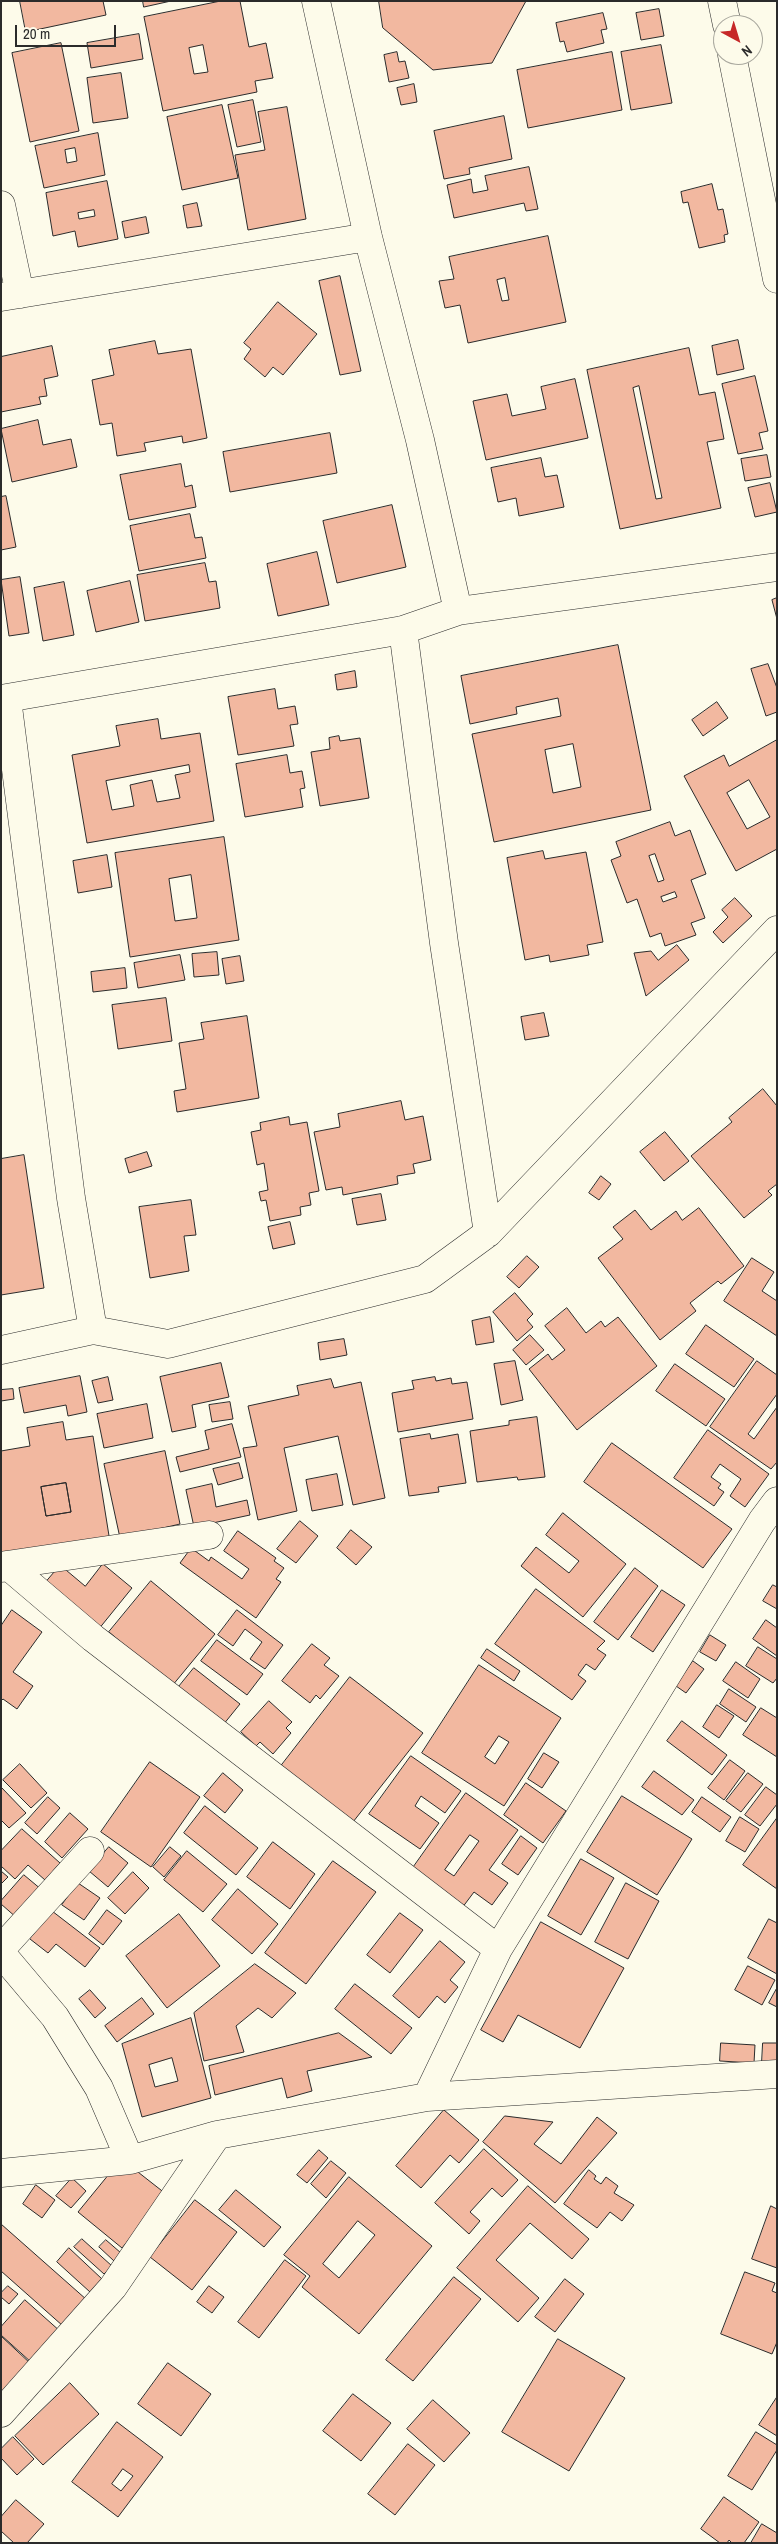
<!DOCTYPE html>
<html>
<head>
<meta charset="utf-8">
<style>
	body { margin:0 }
	#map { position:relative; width:778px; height:2544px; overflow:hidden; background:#fdfbea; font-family:"Archivo Narrow",sans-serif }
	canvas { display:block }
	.frame { position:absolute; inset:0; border:2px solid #2b2b2b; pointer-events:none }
	.north { position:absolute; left:713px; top:15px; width:50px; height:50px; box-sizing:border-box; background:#fdfbea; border:1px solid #a9a89e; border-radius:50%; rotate:141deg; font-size:14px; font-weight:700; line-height:20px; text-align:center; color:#2b2b2b }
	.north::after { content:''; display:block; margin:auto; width:18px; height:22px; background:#c62828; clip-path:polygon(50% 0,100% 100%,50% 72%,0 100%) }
	.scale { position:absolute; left:15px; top:25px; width:101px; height:22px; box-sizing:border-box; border:2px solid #2b2b2b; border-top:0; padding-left:6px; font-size:15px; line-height:18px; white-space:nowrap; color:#2b2b2b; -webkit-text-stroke:4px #fdfbea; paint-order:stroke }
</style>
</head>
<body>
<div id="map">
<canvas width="778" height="2544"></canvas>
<div class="frame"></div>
<div class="north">N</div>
<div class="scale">20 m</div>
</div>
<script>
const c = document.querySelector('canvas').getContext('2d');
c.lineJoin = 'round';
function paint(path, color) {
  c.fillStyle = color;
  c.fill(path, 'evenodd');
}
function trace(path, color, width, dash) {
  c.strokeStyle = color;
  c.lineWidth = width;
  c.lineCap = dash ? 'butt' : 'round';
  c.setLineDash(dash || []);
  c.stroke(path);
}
const building = new Path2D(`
	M 20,1 L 103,1 L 106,15 L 26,32 Z
	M 143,1 L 171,1 L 144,7 Z
	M 221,1 L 240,1 L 249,47 L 266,43 L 273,78 L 255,81 L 257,92 L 163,111 L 144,17 ZM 203,45 L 208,72 L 194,74 L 189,48 Z
	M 379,1 L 526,1 L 492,63 L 433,70 L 383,28 Z
	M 659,9 L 664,36 L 641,40 L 636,13 Z
	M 603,13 L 607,29 L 601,30 L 604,43 L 567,52 L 564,41 L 560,42 L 556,23 Z
	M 139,34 L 143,59 L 91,68 L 87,43 Z
	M 61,43 L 79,131 L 30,142 L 12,53 Z
	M 661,45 L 672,103 L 631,110 L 621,52 Z
	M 397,52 L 399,62 L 405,61 L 409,78 L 389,82 L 384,55 Z
	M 612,52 L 622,110 L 528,128 L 517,70 Z
	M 121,73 L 128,118 L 93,123 L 87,78 Z
	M 414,84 L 417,102 L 401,105 L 397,88 Z
	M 253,100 L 261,142 L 237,147 L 228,105 Z
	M 222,105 L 238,178 L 182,190 L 167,117 Z
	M 287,107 L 306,219 L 248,230 L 235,155 L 265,150 L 258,112 Z
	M 504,116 L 512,159 L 469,168 L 470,174 L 444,179 L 434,131 Z
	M 98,133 L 105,175 L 44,188 L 35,146 ZM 75,148 L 77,161 L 67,163 L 65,150 Z
	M 529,167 L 538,209 L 526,211 L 524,203 L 454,218 L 447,185 L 471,179 L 473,193 L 488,190 L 485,176 Z
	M 107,181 L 118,239 L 78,247 L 75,231 L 53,236 L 46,193 ZM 94,210 L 95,216 L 79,219 L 78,213 Z
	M 712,184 L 718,210 L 723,209 L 728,234 L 724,235 L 725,242 L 699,248 L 688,202 L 683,203 L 681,192 Z
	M 197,203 L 202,226 L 187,228 L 183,206 Z
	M 146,217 L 149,233 L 125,238 L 122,222 Z
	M 548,236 L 566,322 L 468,343 L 460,305 L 445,308 L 439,281 L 454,279 L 449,257 ZM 505,278 L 509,300 L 502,301 L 497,280 Z
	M 340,276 L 361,371 L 340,375 L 319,281 Z
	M 278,302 L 317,334 L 283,375 L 273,367 L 265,377 L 244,359 L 251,349 L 244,343 Z
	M 738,340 L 744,369 L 717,375 L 712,346 Z
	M 155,341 L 158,354 L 191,349 L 207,438 L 183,443 L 182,436 L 144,443 L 146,451 L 117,456 L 112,423 L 100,425 L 92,380 L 114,375 L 109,350 Z
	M 52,346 L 58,376 L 44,379 L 47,396 L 39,397 L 41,404 L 1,412 L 1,357 Z
	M 689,348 L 699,395 L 715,392 L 724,439 L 707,442 L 721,508 L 620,529 L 587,370 ZM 639,386 L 662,498 L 656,499 L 633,388 Z
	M 755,376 L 768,431 L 759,433 L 763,449 L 738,454 L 722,384 Z
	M 575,379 L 588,438 L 486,460 L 473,401 L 507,394 L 512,416 L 546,409 L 541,387 Z
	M 38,420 L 43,445 L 71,439 L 77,467 L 12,482 L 1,429 Z
	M 330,433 L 337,473 L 230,492 L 223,452 Z
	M 767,455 L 771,477 L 745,481 L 741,459 Z
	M 541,458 L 545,477 L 557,475 L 564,507 L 519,516 L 516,498 L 498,502 L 491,468 Z
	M 181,464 L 185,487 L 192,485 L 196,507 L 129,520 L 120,475 Z
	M 770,483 L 777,512 L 755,517 L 748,488 Z
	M 6,496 L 16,547 L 1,550 L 1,497 Z
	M 392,505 L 406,567 L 337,583 L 323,521 Z
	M 190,514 L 195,538 L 202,537 L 206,558 L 139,571 L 130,526 Z
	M 317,552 L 329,605 L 278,616 L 267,564 Z
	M 205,563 L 209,582 L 216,581 L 220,608 L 145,621 L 137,575 Z
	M 20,577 L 29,633 L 9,636 L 1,580 Z
	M 130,581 L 139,622 L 96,632 L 87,591 Z
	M 64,582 L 74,635 L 43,641 L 34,588 Z
	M 777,598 L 777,619 L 772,600 Z
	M 618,645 L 651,810 L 494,842 L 472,734 L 561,716 L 558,698 L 516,707 L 517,714 L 470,724 L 461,676 ZM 573,744 L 581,787 L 553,793 L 545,750 Z
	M 768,664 L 777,688 L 777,712 L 766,716 L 751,669 Z
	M 355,671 L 357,687 L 337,690 L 335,675 Z
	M 275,689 L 278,709 L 295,706 L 298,724 L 290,725 L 294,746 L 238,755 L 228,697 Z
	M 717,702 L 728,718 L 703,736 L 692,720 Z
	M 158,719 L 161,739 L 200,733 L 214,821 L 87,843 L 72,755 L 120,746 L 116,726 ZM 189,765 L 190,772 L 175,775 L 180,798 L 157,802 L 152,780 L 130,785 L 134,806 L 112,810 L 106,781 Z
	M 339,736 L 340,741 L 360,738 L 369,798 L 320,806 L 311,752 L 330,749 L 329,738 Z
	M 777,740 L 777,849 L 736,871 L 684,776 L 724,755 L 729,766 ZM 749,780 L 770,817 L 747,829 L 727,793 Z
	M 287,755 L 290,773 L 302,771 L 305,788 L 300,789 L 303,807 L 245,817 L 236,764 Z
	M 670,822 L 675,836 L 690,830 L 706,874 L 691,880 L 705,918 L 691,923 L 696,935 L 665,946 L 661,933 L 650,937 L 637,899 L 627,903 L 611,860 L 621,856 L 616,842 ZM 655,854 L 664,880 L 658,882 L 649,856 ZM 675,892 L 677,897 L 663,902 L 661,897 Z
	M 224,837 L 239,940 L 130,957 L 115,853 ZM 191,875 L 197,918 L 175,921 L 169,879 Z
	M 543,851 L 545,859 L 586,852 L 603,942 L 587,945 L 589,955 L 550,962 L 549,955 L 525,960 L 507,858 Z
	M 107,855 L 112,887 L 78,893 L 73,861 Z
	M 735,898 L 752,916 L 723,943 L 713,932 L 728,917 L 722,910 Z
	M 677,945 L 689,960 L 646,996 L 634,953 L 651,951 L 658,960 Z
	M 217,952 L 219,975 L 194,977 L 192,954 Z
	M 180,955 L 185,980 L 138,988 L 134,963 Z
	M 240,956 L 244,981 L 226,984 L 222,959 Z
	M 125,968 L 127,988 L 93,992 L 91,972 Z
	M 166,998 L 172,1041 L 118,1049 L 112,1005 Z
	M 544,1013 L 549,1036 L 525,1040 L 521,1017 Z
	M 247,1016 L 259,1098 L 177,1112 L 174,1091 L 186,1089 L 179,1043 L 204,1039 L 201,1023 Z
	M 763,1089 L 777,1106 L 777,1184 L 768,1191 L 772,1195 L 744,1218 L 691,1156 L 732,1122 L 729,1118 Z
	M 401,1101 L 405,1120 L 423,1116 L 431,1160 L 413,1164 L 415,1173 L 397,1176 L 398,1184 L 343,1195 L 342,1187 L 326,1190 L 314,1132 L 340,1127 L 338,1114 Z
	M 289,1117 L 290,1125 L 307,1122 L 319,1191 L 309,1193 L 311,1205 L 300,1207 L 301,1215 L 270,1221 L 266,1200 L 261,1201 L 259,1192 L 268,1190 L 264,1163 L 257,1165 L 251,1132 L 261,1130 L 260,1123 Z
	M 665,1132 L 689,1161 L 664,1181 L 640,1152 Z
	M 147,1152 L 152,1166 L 129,1173 L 125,1159 Z
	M 24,1155 L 44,1288 L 1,1295 L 1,1159 Z
	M 601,1176 L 611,1184 L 599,1200 L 589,1193 Z
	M 381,1194 L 386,1220 L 357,1225 L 352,1199 Z
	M 191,1200 L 196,1235 L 184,1236 L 189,1271 L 150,1278 L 139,1207 Z
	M 699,1208 L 744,1266 L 721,1284 L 718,1281 L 690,1303 L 696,1311 L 660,1340 L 598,1258 L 623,1239 L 613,1227 L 635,1210 L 651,1230 L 676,1211 L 682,1220 Z
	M 290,1222 L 295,1244 L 273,1249 L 268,1227 Z
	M 527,1256 L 539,1267 L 519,1288 L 507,1277 Z
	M 752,1258 L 774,1272 L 762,1291 L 777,1301 L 777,1336 L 724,1301 Z
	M 515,1293 L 533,1314 L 527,1320 L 533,1327 L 517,1341 L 493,1312 Z
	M 567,1308 L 586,1333 L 601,1321 L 605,1327 L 618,1317 L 657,1366 L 577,1430 L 529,1369 L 548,1354 L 552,1360 L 565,1350 L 545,1326 Z
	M 490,1317 L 494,1342 L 476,1345 L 472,1321 Z
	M 706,1325 L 754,1359 L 734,1387 L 686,1354 Z
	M 530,1335 L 544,1350 L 526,1365 L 513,1350 Z
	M 344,1339 L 347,1355 L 320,1360 L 318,1343 Z
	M 515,1361 L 523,1400 L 501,1405 L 494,1364 Z
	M 757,1361 L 777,1375 L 777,1394 L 748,1434 L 754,1439 L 777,1407 L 777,1462 L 771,1469 L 710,1427 Z
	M 221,1363 L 229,1397 L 192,1405 L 196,1427 L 172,1432 L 160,1377 Z
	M 675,1364 L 725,1399 L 706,1426 L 656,1391 Z
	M 80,1376 L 87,1412 L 68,1416 L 66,1405 L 24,1413 L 19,1388 Z
	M 108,1377 L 113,1400 L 98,1403 L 92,1381 Z
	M 435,1377 L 436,1381 L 451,1378 L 452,1384 L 467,1382 L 473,1419 L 398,1432 L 392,1393 L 414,1389 L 412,1381 Z
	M 331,1379 L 334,1388 L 361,1382 L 385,1498 L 353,1505 L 338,1436 L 284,1448 L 297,1511 L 258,1520 L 243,1448 L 257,1446 L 248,1406 L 299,1395 L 297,1386 Z
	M 13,1389 L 14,1399 L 1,1401 L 1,1390 Z
	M 230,1402 L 233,1419 L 212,1422 L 209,1405 Z
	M 147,1404 L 153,1438 L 104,1448 L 97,1414 Z
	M 537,1417 L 545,1477 L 518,1480 L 517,1477 L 477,1482 L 470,1431 L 509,1425 L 509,1421 Z
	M 63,1422 L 66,1440 L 93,1436 L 110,1542 L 1,1560 L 1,1451 L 30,1446 L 27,1428 ZM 66,1483 L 71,1512 L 46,1516 L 41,1487 Z
	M 232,1424 L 241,1457 L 180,1472 L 176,1457 L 209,1449 L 205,1431 Z
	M 708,1430 L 769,1474 L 745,1507 L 730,1496 L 741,1479 L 720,1464 L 711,1477 L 721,1484 L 718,1488 L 724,1492 L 714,1506 L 674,1478 Z
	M 430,1434 L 431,1439 L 458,1434 L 466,1483 L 438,1487 L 439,1492 L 409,1496 L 400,1439 Z
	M 612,1443 L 732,1529 L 703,1568 L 584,1482 Z
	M 165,1451 L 180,1524 L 120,1538 L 104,1464 Z
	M 239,1463 L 243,1478 L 218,1485 L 213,1469 Z
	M 337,1474 L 343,1505 L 312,1511 L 306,1480 Z
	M 66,1483 L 71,1512 L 46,1516 L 41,1487 Z
	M 212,1484 L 216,1507 L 247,1500 L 250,1515 L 194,1527 L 186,1490 Z
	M 563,1513 L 626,1564 L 583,1617 L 521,1566 L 536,1547 L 569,1573 L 579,1561 L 546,1535 Z
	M 300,1521 L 318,1536 L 296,1563 L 277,1549 Z
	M 351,1530 L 372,1547 L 356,1565 L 337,1548 Z
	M 238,1531 L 276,1558 L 274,1561 L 284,1568 L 276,1579 L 281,1582 L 256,1618 L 180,1563 L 191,1548 L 209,1561 L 211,1557 L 242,1579 L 249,1569 L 224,1551 Z
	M 103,1564 L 132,1588 L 98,1630 L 43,1585 L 60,1565 L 85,1586 Z
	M 635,1568 L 658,1586 L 618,1640 L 594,1622 Z
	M 151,1581 L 215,1634 L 172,1686 L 109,1632 Z
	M 773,1585 L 777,1587 L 777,1609 L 763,1601 Z
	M 536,1589 L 605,1641 L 597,1649 L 606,1655 L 595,1670 L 586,1664 L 578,1675 L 586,1681 L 572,1700 L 495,1644 Z
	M 662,1590 L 685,1605 L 653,1652 L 631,1637 Z
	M 12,1610 L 42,1632 L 13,1672 L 33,1686 L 17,1709 L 3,1699 L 1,1701 L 1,1626 Z
	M 237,1610 L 283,1645 L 265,1669 L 250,1659 L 262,1642 L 245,1629 L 233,1646 L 218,1635 Z
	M 766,1620 L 777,1628 L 777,1656 L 753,1639 Z
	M 710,1635 L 726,1645 L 716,1661 L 700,1652 Z
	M 217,1640 L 263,1674 L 247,1695 L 201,1661 Z
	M 312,1644 L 330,1658 L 324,1665 L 339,1676 L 320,1699 L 316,1695 L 310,1703 L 282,1681 Z
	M 758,1647 L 777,1659 L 777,1678 L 773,1683 L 746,1666 Z
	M 487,1649 L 520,1671 L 514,1681 L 481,1658 Z
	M 693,1661 L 704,1669 L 686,1693 L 676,1686 Z
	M 736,1662 L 760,1679 L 748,1698 L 723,1681 Z
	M 479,1665 L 561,1718 L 504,1806 L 422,1753 ZM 499,1736 L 509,1742 L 495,1764 L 485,1757 Z
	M 194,1668 L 240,1704 L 223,1725 L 177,1689 Z
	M 350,1677 L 423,1733 L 353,1822 L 281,1766 Z
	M 729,1689 L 756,1707 L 746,1722 L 720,1704 Z
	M 269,1701 L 292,1722 L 286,1728 L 291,1733 L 273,1754 L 260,1742 L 256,1746 L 241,1732 Z
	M 717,1705 L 734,1716 L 719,1738 L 703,1727 Z
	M 761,1708 L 777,1718 L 777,1757 L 743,1735 Z
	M 682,1721 L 727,1755 L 712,1775 L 667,1741 Z
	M 544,1753 L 559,1762 L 542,1788 L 528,1779 Z
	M 411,1756 L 461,1791 L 445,1813 L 421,1796 L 415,1806 L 439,1823 L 420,1849 L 369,1814 Z
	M 730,1760 L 745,1771 L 724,1800 L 708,1788 Z
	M 150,1762 L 200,1797 L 151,1867 L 101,1832 Z
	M 20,1764 L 47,1793 L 31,1808 L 3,1780 Z
	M 654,1771 L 694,1800 L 682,1815 L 642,1787 Z
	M 223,1773 L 243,1790 L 225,1813 L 204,1796 Z
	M 748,1773 L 763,1784 L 741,1812 L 726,1801 Z
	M 526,1783 L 566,1811 L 543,1843 L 504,1815 Z
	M 1,1787 L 26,1813 L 9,1828 L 1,1820 Z
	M 766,1787 L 777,1795 L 777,1804 L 760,1826 L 745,1815 Z
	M 466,1793 L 518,1830 L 489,1870 L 508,1883 L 492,1905 L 474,1892 L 462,1908 L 410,1872 ZM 470,1835 L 479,1841 L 454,1876 L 445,1870 Z
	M 622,1796 L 692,1839 L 657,1895 L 587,1852 Z
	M 48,1797 L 60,1808 L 37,1834 L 25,1823 Z
	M 702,1797 L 731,1817 L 720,1832 L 692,1812 Z
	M 205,1806 L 258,1848 L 236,1875 L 184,1833 Z
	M 70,1813 L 88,1829 L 62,1858 L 45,1842 Z
	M 740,1817 L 759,1829 L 745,1852 L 726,1841 Z
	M 777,1818 L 777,1889 L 743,1865 Z
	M 22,1829 L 60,1863 L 45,1880 L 28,1865 L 15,1879 L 1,1866 L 1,1851 Z
	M 521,1836 L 537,1848 L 518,1875 L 502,1864 Z
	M 273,1842 L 315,1874 L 290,1909 L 247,1877 Z
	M 109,1847 L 128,1863 L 108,1887 L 89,1871 Z
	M 170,1847 L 181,1856 L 164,1877 L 153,1867 Z
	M 187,1851 L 227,1884 L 203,1912 L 164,1880 Z
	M 581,1859 L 614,1878 L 581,1935 L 548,1916 Z
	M 333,1861 L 376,1892 L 306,1984 L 265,1953 Z
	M 1,1871 L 8,1877 L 1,1884 Z
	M 133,1872 L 149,1888 L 125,1914 L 108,1898 Z
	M 24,1875 L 42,1890 L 17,1918 L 1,1904 L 1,1901 Z
	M 78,1883 L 100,1898 L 84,1920 L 62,1905 Z
	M 626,1883 L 659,1901 L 628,1959 L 595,1942 Z
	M 238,1889 L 278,1924 L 252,1954 L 212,1920 Z
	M 107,1910 L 122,1921 L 103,1945 L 89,1934 Z
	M 52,1911 L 100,1948 L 85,1967 L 56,1944 L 48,1953 L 30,1939 Z
	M 400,1913 L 423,1930 L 390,1973 L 367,1955 Z
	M 179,1914 L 220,1966 L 167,2008 L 126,1956 Z
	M 769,1919 L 777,1923 L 777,1974 L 748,1958 Z
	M 541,1922 L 624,1968 L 580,2048 L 518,2015 L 503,2042 L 481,2030 Z
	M 440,1941 L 465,1962 L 450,1980 L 458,1987 L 445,2003 L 437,1996 L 419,2018 L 393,1996 Z
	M 255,1964 L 296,1993 L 272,2018 L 258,2008 L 236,2026 L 244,2052 L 204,2061 L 194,2013 Z
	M 748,1966 L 775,1980 L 762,2005 L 735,1990 Z
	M 355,1984 L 412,2028 L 391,2054 L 335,2009 Z
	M 777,1988 L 777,2007 L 769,2003 Z
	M 90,1990 L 106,2008 L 95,2018 L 79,1999 Z
	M 142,1998 L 154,2014 L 117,2042 L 105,2026 Z
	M 191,2018 L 211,2098 L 142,2117 L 122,2044 ZM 172,2058 L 178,2081 L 155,2087 L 149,2065 Z
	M 339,2033 L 372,2057 L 307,2071 L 312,2091 L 287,2098 L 282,2078 L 215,2095 L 209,2066 Z
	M 721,2043 L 755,2045 L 754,2063 L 720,2061 Z
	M 763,2043 L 777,2043 L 777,2063 L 762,2062 Z
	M 444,2110 L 479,2140 L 459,2163 L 450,2155 L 421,2188 L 396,2166 Z
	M 505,2116 L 553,2122 L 534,2144 L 561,2164 L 597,2117 L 617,2133 L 555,2203 L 483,2142 Z
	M 484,2149 L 518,2180 L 502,2197 L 492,2188 L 470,2212 L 480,2221 L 469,2234 L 435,2203 Z
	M 319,2150 L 328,2158 L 307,2183 L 297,2175 Z
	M 331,2161 L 346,2173 L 326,2198 L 311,2184 Z
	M 129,2165 L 166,2194 L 122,2248 L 78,2212 L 114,2168 Z
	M 589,2170 L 596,2176 L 594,2179 L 601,2184 L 606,2177 L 618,2186 L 614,2193 L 634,2205 L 622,2221 L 610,2212 L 597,2228 L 564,2204 Z
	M 349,2177 L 432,2246 L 359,2334 L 302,2287 L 310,2276 L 284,2255 ZM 358,2221 L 375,2235 L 339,2278 L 323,2264 Z
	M 72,2178 L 86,2191 L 71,2208 L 56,2196 Z
	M 36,2185 L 55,2200 L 42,2218 L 23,2204 Z
	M 528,2186 L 589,2239 L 572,2259 L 530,2223 L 496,2260 L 539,2298 L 518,2322 L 457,2268 Z
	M 236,2190 L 281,2227 L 264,2247 L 219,2210 Z
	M 195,2200 L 237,2232 L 192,2290 L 150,2257 Z
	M 771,2206 L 777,2209 L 777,2268 L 752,2259 Z
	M 1,2224 L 87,2300 L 63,2326 L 1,2271 Z
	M 82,2239 L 112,2266 L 104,2274 L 74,2247 Z
	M 106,2240 L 121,2253 L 114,2261 L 99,2247 Z
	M 69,2248 L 102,2279 L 90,2292 L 57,2262 Z
	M 285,2260 L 306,2276 L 259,2338 L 238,2322 Z
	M 745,2272 L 775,2283 L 772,2291 L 777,2293 L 777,2342 L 772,2354 L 721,2334 Z
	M 454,2277 L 481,2299 L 413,2381 L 386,2360 Z
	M 565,2279 L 584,2294 L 555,2332 L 535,2317 Z
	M 8,2286 L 18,2294 L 9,2304 L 1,2297 L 1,2293 Z
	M 209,2286 L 224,2297 L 212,2313 L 197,2302 Z
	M 25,2300 L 61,2332 L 32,2363 L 1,2335 L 1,2327 Z
	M 1,2336 L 31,2364 L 3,2392 L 1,2391 Z
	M 558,2339 L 625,2378 L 569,2471 L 502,2432 Z
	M 168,2363 L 211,2394 L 181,2436 L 138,2404 Z
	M 70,2383 L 99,2414 L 43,2465 L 15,2436 Z
	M 353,2394 L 391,2423 L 361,2461 L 323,2431 Z
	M 777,2397 L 777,2436 L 759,2425 Z
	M 433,2400 L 470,2433 L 444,2462 L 407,2429 Z
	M 117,2422 L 163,2457 L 118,2517 L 72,2482 ZM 123,2469 L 133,2476 L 121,2491 L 112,2484 Z
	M 756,2432 L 777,2445 L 777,2450 L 752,2490 L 728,2476 Z
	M 13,2437 L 34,2459 L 17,2475 L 1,2458 L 1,2449 Z
	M 408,2444 L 435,2465 L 395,2515 L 368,2494 Z
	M 724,2497 L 759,2522 L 744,2543 L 732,2543 L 729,2540 L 727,2543 L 720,2543 L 701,2529 Z
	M 16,2500 L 44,2524 L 27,2543 L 14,2543 L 1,2531 L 1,2517 Z
	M 762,2524 L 777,2533 L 777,2543 L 751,2543 Z`);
paint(building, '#f2b8a0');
trace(building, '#2b2b2b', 1);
const street = new Path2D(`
	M 316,1 L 368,237 L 420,440 L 458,611
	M 722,1 L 727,25
	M 732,55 L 777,279
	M 1,205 L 20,294
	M 1,297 L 368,237
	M 403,630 L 444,943 L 488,1233
	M 1,699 L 403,630 L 458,611 L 777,567
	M 7,699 L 71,1198 L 93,1330
	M 1,1350 L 93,1330 L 168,1344 L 425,1279 L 488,1233 L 777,930
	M 7,1565 L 93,1638 L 498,1949
	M 1,1568 L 7,1565 L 209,1535
	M 1,1949 L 90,1851
	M 1,1953 L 55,2017 L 99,2088 L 130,2160
	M 427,2097 L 498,1949 L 762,1521 L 777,1501
	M 1,2173 L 130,2160 L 217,2135 L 427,2097 L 777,2074
	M 1,2413 L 113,2287 L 217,2135`);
trace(street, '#2b2b2b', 29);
trace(street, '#fdfbea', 28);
</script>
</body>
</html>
